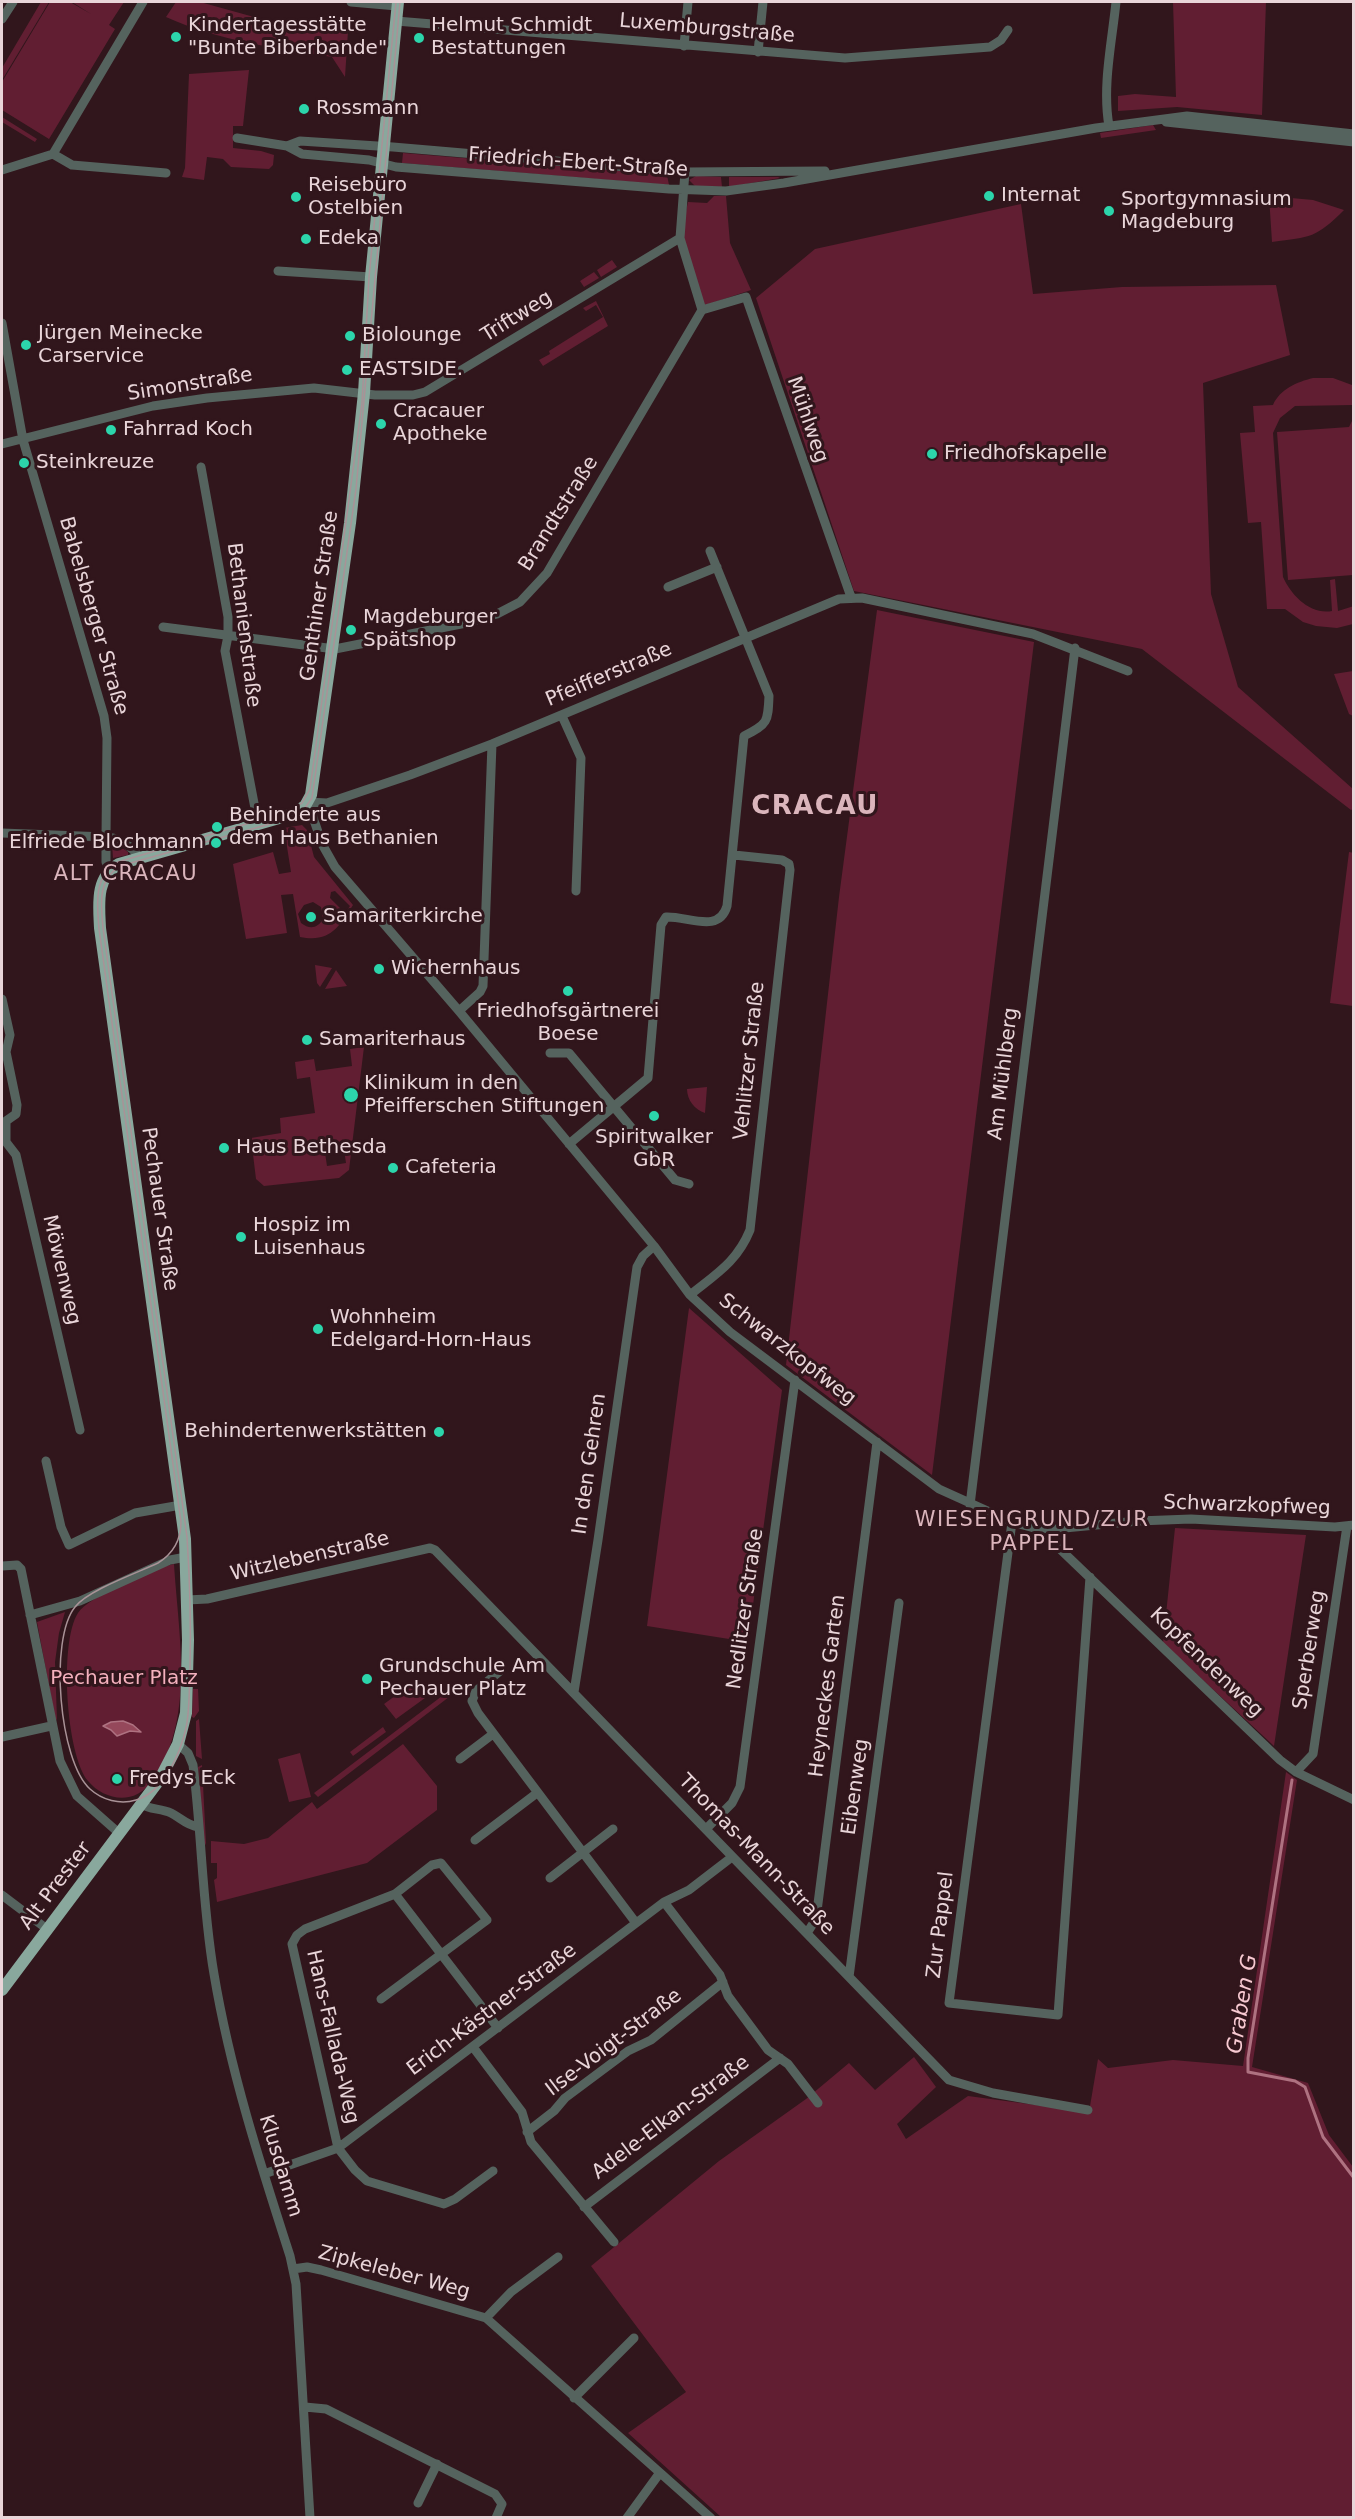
<!DOCTYPE html>
<html>
<head>
<meta charset="utf-8">
<style>
	body { margin:0 }
	#map { position:relative; width:1355px; height:2519px; overflow:hidden; background:#31161c; font-family:"DejaVu Sans",sans-serif }
	canvas { display:block }
	.frame { position:absolute; inset:0; border:3px solid #e9d5d9; pointer-events:none }
</style>
</head>
<body>
<div id="map">
<canvas width="1355" height="2519"></canvas>
<div class="frame"></div>
</div>
<script>
const c = document.querySelector('canvas').getContext('2d');
c.lineJoin = 'round';
function paint(path, color) {
  c.fillStyle = color;
  c.fill(path, 'evenodd');
}
function trace(path, color, width, dash) {
  c.strokeStyle = color;
  c.lineWidth = width;
  c.lineCap = dash ? 'butt' : 'round';
  c.setLineDash(dash || []);
  c.stroke(path);
}
function drawText(font, color, halo, rows, align = 'center') {
  c.font = font + ' "DejaVu Sans",sans-serif';
  c.lineWidth = 6;
  c.setLineDash([]);
  c.textBaseline = 'middle';
  c.strokeStyle = halo;
  c.fillStyle = color;
  for (const [text, x, y, turn = 0] of rows) {
    c.save();
    c.translate(x, y);
    c.rotate((+turn || 0) * Math.PI / 180);
    c.textAlign = isNaN(turn) ? turn : align;
    if (halo) c.strokeText(text, 0, 0);
    c.fillText(text, 0, 0);
    c.restore();
  }
}
paint(new Path2D(`
	M 41,2 L 49,2 L 2,80 L 2,68 Z
	M 50,2 L 70,2 L 91,14 L 72,2 L 124,2 L 109,25 L 115,29 L 49,139 L 2,110 L 2,82 Z
	M 176,2 L 200,2 L 272,22 L 348,31 L 345,77 L 332,57 C 275,48 219,41 166,17 Z
	M 1173,2 L 1266,2 L 1262,115 L 1177,107 L 1118,111 L 1118,96 L 1135,94 L 1176,97 Z
	M 249,70 L 243,126 L 233,126 L 233,148 L 261,151 L 274,155 L 273,165 L 269,169 L 231,167 L 223,159 L 207,157 L 204,180 L 182,177 L 185,168 L 189,74 Z
	M 2,117 L 37,139 L 35,142 L 2,122 Z
	M 1153,125 L 1156,130 L 1101,138 L 1100,133 Z
	M 403,153 L 667,175 L 669,185 L 402,163 Z
	M 696,176 L 721,177 L 722,187 L 695,186 L 689,180 Z
	M 729,177 L 778,177 L 780,178 L 729,187 Z
	M 714,196 L 726,196 L 730,243 L 751,290 L 703,306 L 680,238 L 688,202 L 707,203 Z
	M 1269,196 L 1313,200 L 1344,210 C 1316,238 1311,237 1272,242 Z
	M 1021,204 L 1033,294 L 1122,287 L 1276,285 L 1290,355 L 1203,383 L 1211,594 L 1238,687 L 1353,789 L 1353,809 L 1351,810 L 1142,649 L 854,591 L 756,298 L 815,249 Z
	M 612,260 L 617,267 L 601,277 L 597,270 Z
	M 594,272 L 599,278 L 584,287 L 580,281 Z
	M 596,301 L 608,326 L 543,366 L 539,360 L 550,354 L 549,351 L 603,317 L 596,305 L 586,311 L 583,308 Z
	M 1313,378 L 1333,378 L 1352,385 L 1353,405 L 1295,406 L 1280,418 L 1273,433 L 1283,577 C 1291,595 1310,615 1332,611 L 1330,580 L 1335,579 L 1338,611 L 1354,606 L 1353,624 L 1337,628 L 1316,626 L 1303,622 L 1285,609 L 1267,609 L 1261,522 L 1248,523 L 1240,433 L 1255,432 L 1253,406 L 1273,405 C 1280,389 1297,382 1313,378 Z
	M 1353,419 L 1353,575 L 1288,580 L 1277,432 L 1349,427 Z
	M 877,610 L 1034,642 L 932,1475 L 786,1365 L 839,897 Z
	M 1353,671 L 1353,716 L 1349,714 L 1334,674 Z
	M 302,825 L 307,830 L 314,857 L 353,905 C 339,927 330,943 300,937 L 293,894 L 281,895 L 287,933 L 246,939 L 233,864 L 273,852 L 279,874 L 291,872 L 284,828 ZM 335,891 L 350,906 L 345,913 L 330,898 L 331,892 ZM 313,902 L 321,907 L 323,919 C 318,928 310,930 301,923 L 298,914 L 304,905 Z
	M 115,843 L 128,852 L 128,855 L 113,858 L 112,844 Z
	M 1349,852 L 1354,853 L 1353,1006 L 1330,1003 Z
	M 315,965 L 332,968 L 320,987 L 317,983 Z
	M 336,970 L 347,986 L 325,989 Z
	M 364,1047 L 349,1170 L 339,1178 L 264,1186 L 256,1179 L 251,1138 L 281,1133 L 280,1118 L 315,1113 L 310,1077 L 297,1079 L 295,1062 L 314,1059 L 316,1071 L 352,1066 L 350,1049 ZM 343,1143 L 346,1163 L 327,1166 L 324,1146 Z
	M 707,1087 L 705,1113 C 695,1110 687,1100 687,1089 Z
	M 689,1308 L 782,1390 L 748,1642 L 647,1626 Z
	M 1175,1528 L 1306,1535 L 1274,1746 L 1163,1643 Z
	M 174,1564 C 178,1631 195,1715 156,1775 C 148,1786 143,1794 129,1797 C 114,1800 98,1793 88,1781 C 66,1754 59,1642 78,1613 C 89,1596 143,1577 162,1567 Z
	M 65,1612 L 59,1633 L 55,1662 L 57,1720 L 55,1718 L 37,1622 Z
	M 414,1682 L 425,1698 L 396,1719 L 384,1704 Z
	M 193,1689 L 198,1689 L 199,1711 L 194,1718 L 192,1717 Z
	M 446,1693 L 449,1697 L 318,1797 L 314,1793 Z
	M 199,1719 L 202,1759 L 196,1756 L 196,1721 Z
	M 383,1727 L 386,1732 L 353,1756 L 350,1752 Z
	M 403,1744 L 437,1786 L 437,1810 L 367,1863 L 217,1902 L 214,1880 L 217,1878 L 217,1863 L 211,1863 L 211,1841 L 244,1844 L 268,1838 L 312,1802 L 317,1809 Z
	M 300,1753 L 311,1797 L 289,1802 L 278,1759 Z
	M 202,1765 L 206,1843 L 204,1848 L 198,1767 Z
	M 1286,1772 L 1297,1780 L 1252,2067 L 1308,2083 L 1329,2135 L 1353,2167 L 1353,2517 L 721,2517 L 628,2433 L 686,2392 L 591,2266 L 719,2161 L 806,2099 L 849,2063 L 875,2090 L 914,2057 L 936,2087 L 897,2124 L 906,2139 L 968,2096 L 1089,2112 L 1098,2059 L 1108,2068 L 1173,2060 L 1243,2066 Z`), '#611e32');
const water = new Path2D(`
	M 123,1721 L 133,1725 L 141,1732 L 130,1731 L 117,1736 L 111,1730 L 103,1726 L 111,1722 Z`);
paint(water, '#95485b');
trace(water, '#ae7281', 1.5);
trace(new Path2D(`
	M 1292,1780 L 1248,2058 L 1248,2072 L 1295,2081 L 1305,2087 L 1323,2137 L 1354,2178`), '#ae7281', 3);
trace(new Path2D(`
	M 351,2 L 397,6
	M 2,19 L 13,2
	M 396,21 L 845,58 L 990,47 L 1001,40 L 1008,30
	M 684,46 L 688,2
	M 758,52 L 763,2
	M 1166,122 L 1354,142
	M 1109,126 C 1102,86 1112,42 1116,2
	M 237,138 L 287,146 L 302,154 L 369,160 L 396,167 L 669,189 L 726,191 L 784,183 L 1096,128 L 1187,116 L 1354,134
	M 287,146 L 300,141 L 393,147 L 685,172 L 825,171
	M 53,154 L 143,2
	M 53,154 L 72,165 L 166,173
	M 2,170 L 53,154
	M 278,271 L 371,277
	M 702,310 L 746,297 L 851,597
	M 2,323 L 23,440 L 104,716 L 107,738 L 106,837 C 119,837 132,847 139,857
	M 2,444 L 153,406 L 207,398 L 314,388 L 375,395 L 413,395 L 425,392 L 680,238
	M 201,467 L 228,617 L 228,636 L 225,651 L 258,824
	M 668,587 L 717,567
	M 163,627 L 335,649 L 466,623 L 497,614 L 520,602 L 547,573 L 702,310 L 680,238 L 685,172
	M 1128,671 L 1033,634 L 862,598 L 839,599 L 492,744 L 410,775 L 327,803 L 308,802 L 322,844 L 335,867 L 459,1011 L 654,1246 L 690,1295 L 730,1332 L 939,1489 L 1012,1522 L 1034,1528 L 1054,1529 L 1138,1521 L 1191,1519 L 1335,1527 L 1354,1525
	M 562,716 L 581,758 L 576,891
	M 2,833 L 106,837 L 106,862 L 110,870
	M 2,999 L 10,1035 L 6,1052 L 17,1105 L 16,1114 L 6,1121 L 6,1142 L 16,1155 L 80,1430
	M 459,1011 L 480,992 L 483,986 L 492,744
	M 550,1053 L 569,1053 L 675,1180 L 689,1184
	M 569,1144 L 648,1078 L 661,925 L 666,917 C 688,916 719,934 727,906 L 744,736 C 768,724 768,722 769,696 L 710,551
	M 690,1295 C 716,1274 737,1262 750,1230 L 790,870 L 789,864 L 782,860 L 734,855
	M 46,1461 L 61,1527 L 69,1545 L 135,1513 L 181,1505
	M 970,1505 L 1075,648
	M 1012,1522 L 949,2003 L 1058,2015 L 1090,1577
	M 1054,1529 L 1055,1538 L 1061,1550 L 1280,1760 L 1296,1772 L 1354,1800
	M 2,1566 L 17,1565 L 21,1569 L 60,1761 L 77,1796 L 120,1834
	M 187,1600 L 207,1599 L 430,1548 L 435,1550 L 949,2080 L 993,2093 L 1088,2110
	M 30,1615 L 80,1601 L 170,1560 L 186,1557
	M 500,1671 L 476,1691 L 472,1701 L 478,1713 L 636,1923
	M 574,1692 L 598,1540 L 637,1267 L 643,1256 L 654,1246
	M 2,1737 L 51,1726
	M 178,1744 L 188,1753 L 193,1765 C 202,1835 202,1905 214,1974 C 230,2070 260,2163 290,2256 L 296,2284 L 310,2518
	M 460,1759 L 493,1734
	M 1296,1772 L 1313,1754 L 1347,1526
	M 141,1804 C 150,1810 161,1808 171,1813 C 181,1818 186,1825 198,1827
	M 706,1829 L 732,1803 L 740,1787 L 795,1380
	M 475,1840 L 537,1793
	M 550,1878 L 613,1829
	M 2,1895 L 47,1929
	M 664,1902 L 720,1975 L 728,1996 L 768,2050 L 788,2064 L 818,2103
	M 807,1933 L 816,1919 L 877,1442
	M 849,1977 L 899,1603
	M 381,1999 L 487,1920 L 441,1863 L 432,1865 L 395,1894
	M 473,2047 L 522,2112 L 531,2142 L 614,2242
	M 527,2132 L 554,2111 L 565,2098 L 628,2051 L 651,2040 L 723,1982
	M 493,2171 L 455,2199 L 444,2204 L 367,2181 L 355,2170 L 338,2148 L 292,1944 L 297,1935 L 305,1929 L 395,1894 L 498,2028
	M 264,2174 L 338,2148 L 664,1902 L 689,1890 L 732,1857
	M 584,2207 L 780,2058
	M 293,2269 L 307,2267 L 321,2270 L 486,2318 L 711,2518
	M 486,2318 L 511,2292 L 558,2257
	M 574,2398 L 634,2338
	M 305,2407 L 326,2409 L 495,2494 L 502,2504 L 496,2518
	M 418,2503 L 437,2464
	M 627,2518 L 659,2474`), '#55635e', 9);
trace(new Path2D(`
	M 2,1990 L 160,1779 L 178,1744 L 186,1713 L 188,1640 L 185,1539 L 100,928 C 99,904 95,878 119,864 L 293,814 L 305,806 L 311,795 L 350,523 L 364,393 L 371,277 L 398,2`), '#89a89d', 12);
trace(new Path2D(`
	M 396,2 L 369,277 L 362,403 L 310,789 L 302,803 L 290,811 L 118,862 C 93,877 97,904 99,929 L 181,1522 C 181,1540 174,1553 158,1563 C 137,1573 88,1590 75,1607 C 49,1639 59,1761 90,1789 C 102,1800 120,1805 136,1800 C 164,1792 180,1754 186,1728 C 190,1709 189,1688 190,1669 C 191,1625 190,1581 187,1537 L 103,928 C 101,905 97,880 120,866 L 291,818 L 302,812 L 312,798 L 356,489 L 400,2`), '#a99297', 1.5);
for (const [x, y, r, color] of [
	[176,37,6,"#2cd5ab"],
	[419,38,6,"#2cd5ab"],
	[304,109,6,"#2cd5ab"],
	[989,196,6,"#2cd5ab"],
	[296,197,6,"#2cd5ab"],
	[1109,211,6,"#2cd5ab"],
	[306,239,6,"#2cd5ab"],
	[350,336,6,"#2cd5ab"],
	[26,345,6,"#2cd5ab"],
	[347,370,6,"#2cd5ab"],
	[381,424,6,"#2cd5ab"],
	[111,430,6,"#2cd5ab"],
	[932,454,6,"#2cd5ab"],
	[24,463,6,"#2cd5ab"],
	[351,630,6,"#2cd5ab"],
	[217,827,6,"#2cd5ab"],
	[216,843,6,"#2cd5ab"],
	[311,917,6,"#2cd5ab"],
	[379,969,6,"#2cd5ab"],
	[568,991,6,"#2cd5ab"],
	[307,1040,6,"#2cd5ab"],
	[351,1095,8,"#2cd5ab"],
	[654,1116,6,"#2cd5ab"],
	[224,1148,6,"#2cd5ab"],
	[393,1168,6,"#2cd5ab"],
	[241,1237,6,"#2cd5ab"],
	[318,1329,6,"#2cd5ab"],
	[439,1432,6,"#2cd5ab"],
	[367,1679,6,"#2cd5ab"],
	[117,1779,6,"#2cd5ab"]
]) {
  const dot = new Path2D();
  dot.arc(x, y, r, 0, 2 * Math.PI);
  c.fillStyle = color;
  c.fill(dot);
  trace(dot, '#31161c', 2);
}
drawText('20px', '#e9d5d9', '#31161c', [
	["Kindertagesstätte",188,26],
	["\"Bunte Biberbande\"",188,49],
	["Helmut Schmidt",431,26],
	["Bestattungen",431,49],
	["Rossmann",316,109],
	["Reisebüro",308,186],
	["Ostelbien",308,209],
	["Internat",1001,196],
	["Sportgymnasium",1121,200],
	["Magdeburg",1121,223],
	["Edeka",318,239],
	["Jürgen Meinecke",38,334],
	["Carservice",38,357],
	["Biolounge",362,336],
	["EASTSIDE.",359,370],
	["Cracauer",393,412],
	["Apotheke",393,435],
	["Fahrrad Koch",123,430],
	["Friedhofskapelle",944,454],
	["Steinkreuze",36,463],
	["Magdeburger",363,618],
	["Spätshop",363,641],
	["Behinderte aus",229,816],
	["dem Haus Bethanien",229,839],
	["Elfriede Blochmann",204,843,"right"],
	["Samariterkirche",323,917],
	["Wichernhaus",391,969],
	["Friedhofsgärtnerei",568,1012,"center"],
	["Boese",568,1035,"center"],
	["Samariterhaus",319,1040],
	["Klinikum in den",364,1084],
	["Pfeifferschen Stiftungen",364,1107],
	["Spiritwalker",654,1138,"center"],
	["GbR",654,1161,"center"],
	["Haus Bethesda",236,1148],
	["Cafeteria",405,1168],
	["Hospiz im",253,1226],
	["Luisenhaus",253,1249],
	["Wohnheim",330,1318],
	["Edelgard-Horn-Haus",330,1341],
	["Behindertenwerkstätten",427,1432,"right"],
	["Grundschule Am",379,1667],
	["Pechauer Platz",379,1690],
	["Fredys Eck",129,1779]
], 'left');
drawText('20px', '#e9d5d9', '#31161c', [
	["Luxemburgstraße",707,29,5],
	["Friedrich-Ebert-Straße",578,163,4],
	["Triftweg",517,317,-32],
	["Simonstraße",190,385,-9],
	["Mühlweg",807,420,71],
	["Brandtstraße",559,514,-58],
	["Genthiner Straße",320,596,-82],
	["Babelsberger Straße",93,616,74],
	["Bethanienstraße",243,625,83],
	["Pfeifferstraße",609,675,-23],
	["Vehlitzer Straße",750,1061,-84],
	["Am Mühlberg",1004,1074,-83],
	["Pechauer Straße",159,1209,82],
	["Möwenweg",61,1270,77],
	["Schwarzkopfweg",787,1350,38],
	["In den Gehren",590,1464,-82],
	["Schwarzkopfweg",1247,1506,2],
	["Witzlebenstraße",310,1557,-13],
	["Nedlitzer Straße",746,1609,-82],
	["Sperberweg",1310,1650,-81],
	["Kopfendenweg",1206,1663,44],
	["Heyneckes Garten",828,1686,-83],
	["Eibenweg",856,1787,-82],
	["Thomas-Mann-Straße",756,1855,46],
	["Alt Prester",56,1886,-53],
	["Zur Pappel",941,1925,-83],
	["Erich-Kästner-Straße",492,2010,-37],
	["Hans-Fallada-Weg",332,2037,77],
	["Ilse-Voigt-Straße",614,2043,-37],
	["Adele-Elkan-Straße",671,2118,-37],
	["Klusdamm",280,2166,73],
	["Zipkeleber Weg",394,2273,15]
]);
drawText('20px', '#f4b0bd', '#31161c', [
	["Pechauer Platz",124,1679]
]);
c.letterSpacing = '1.5px';
drawText('21px', '#dbb5bc', '#31161c', [
	["ALT CRACAU",126,875],
	["WIESENGRUND/ZUR",1032,1521],
	["PAPPEL",1032,1545]
]);
c.letterSpacing = '0px';
drawText('italic 21px', '#f8cad2', '#31161c', [
	["Graben G",1243,2004,-81]
]);
c.letterSpacing = '1.5px';
drawText('bold 26px', '#dbb5bc', '#31161c', [
	["CRACAU",815,807]
]);
c.letterSpacing = '0px';
</script>
</body>
</html>
